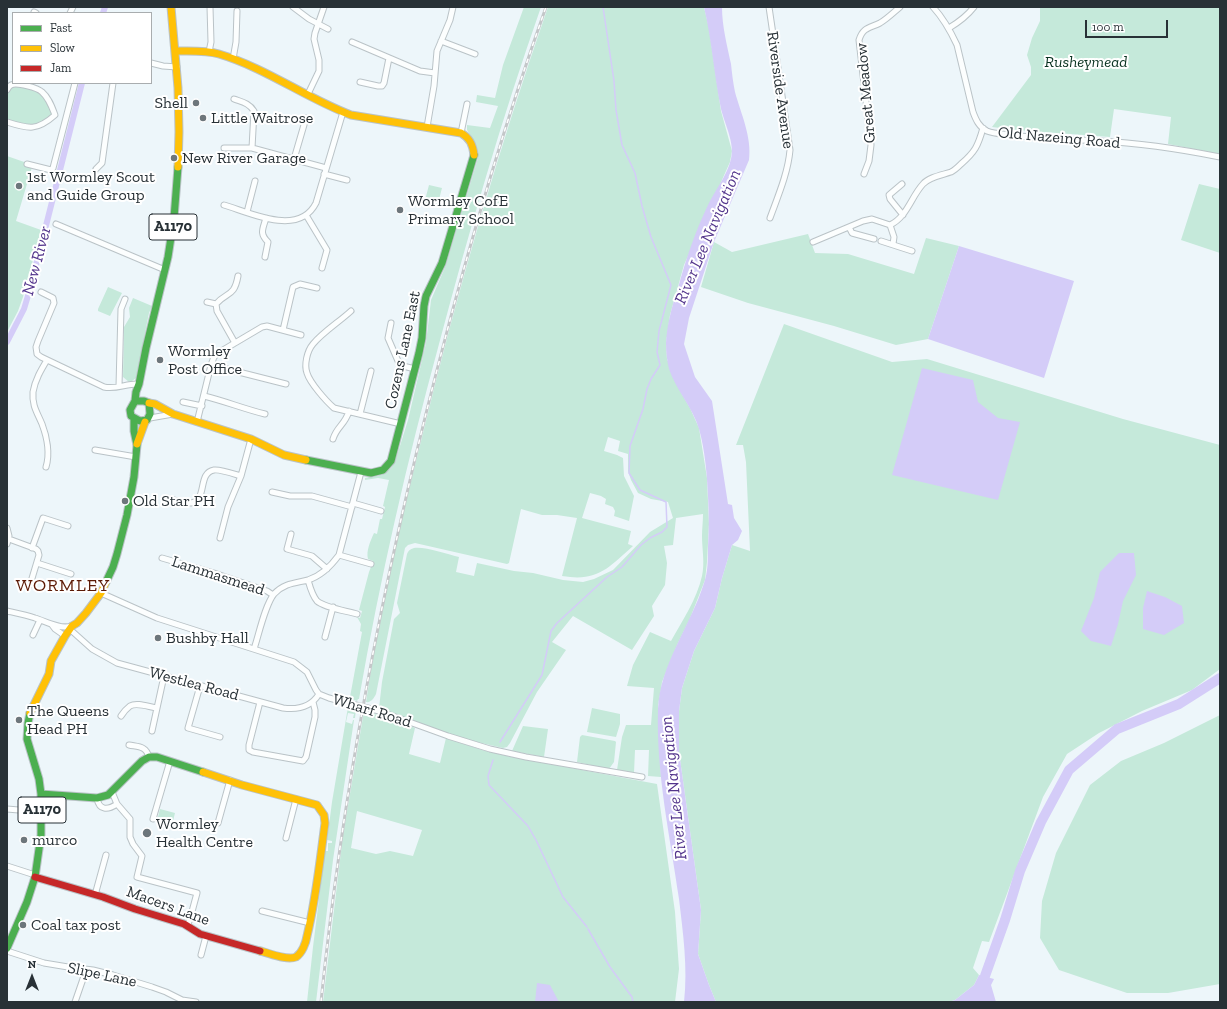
<!DOCTYPE html>
<html>
<head>
<meta charset="utf-8">
<style>
	body { margin:0 }
	#map { position:relative; width:1227px; height:1009px; overflow:hidden; background:#edf6fa; font-family:"Zilla Slab",serif }
	canvas { display:block }
	.frame { position:absolute; inset:0; border:8px solid #283136; pointer-events:none }
	.legend { position:absolute; left:12px; top:12px; width:140px; height:72px; box-sizing:border-box; background:#fff; border:1px solid #a9adaf; margin:0; padding:5px 7px; list-style:none; font-size:12px; color:#283136 }
	.legend li { display:flex; align-items:center; gap:8px; height:20px }
	.legend b { width:20px; border:1px solid #a9adaf }
	.north { position:absolute; left:12px; top:957px; width:40px; height:40px; -webkit-text-stroke:3px #fff; paint-order:stroke; rotate:0deg; font-size:11px; font-weight:700; line-height:16px; text-align:center; color:#283136 }
	.north::after { content:''; display:block; margin:auto; width:14px; height:18px; background:#283136; clip-path:polygon(50% 0,100% 100%,50% 72%,0 100%) }
	.scale { position:absolute; left:1085px; top:20px; width:83px; height:18px; box-sizing:border-box; border:2px solid #283136; border-top:0; padding-left:5px; font-size:12px; line-height:14px; white-space:nowrap; color:#283136; -webkit-text-stroke:3px #fff; paint-order:stroke }
</style>
</head>
<body>
<div id="map">
<canvas width="1227" height="1009"></canvas>
<div class="frame"></div>
<ul class="legend">
<li><b style="height:5px;background:#4caf50"></b>Fast</li>
<li><b style="height:5px;background:#ffc107"></b>Slow</li>
<li><b style="height:5px;background:#c62828"></b>Jam</li>
</ul>
<div class="north">N</div>
<div class="scale">100 m</div>
</div>
<script>
const c = document.querySelector('canvas').getContext('2d');
c.lineJoin = 'round';
function paint(path, color) {
  c.fillStyle = color;
  c.fill(path, 'evenodd');
}
function trace(path, color, width, dash) {
  c.strokeStyle = color;
  c.lineWidth = width;
  c.lineCap = dash ? 'butt' : 'round';
  c.setLineDash(dash || []);
  c.stroke(path);
}
function drawText(font, color, halo, rows, align = 'center') {
  c.font = font + ' "Zilla Slab",serif';
  c.lineWidth = 4;
  c.setLineDash([]);
  c.textBaseline = 'middle';
  c.strokeStyle = halo;
  c.fillStyle = color;
  for (const [text, x, y, turn = 0] of rows) {
    c.save();
    c.translate(x, y);
    c.rotate((+turn || 0) * Math.PI / 180);
    c.textAlign = isNaN(turn) ? turn : align;
    if (halo) c.strokeText(text, 0, 0);
    c.fillText(text, 0, 0);
    c.restore();
  }
}
paint(new Path2D(`
	M 524,7 L 541,7 C 502,118 469,231 439,344 C 407,461 380,579 359,699 L 358,699 L 357,701 L 352,699 L 350,697 L 362,632 L 360,631 L 361,624 L 357,617 L 360,618 L 362,611 L 359,610 L 369,572 L 371,567 L 372,567 L 373,561 L 368,559 C 366,551 370,542 374,533 L 377,534 L 380,519 L 382,519 L 385,507 L 383,506 L 389,480 L 378,478 L 365,480 L 365,478 L 369,477 L 377,476 L 385,473 L 391,468 L 395,462 L 408,420 L 426,343 L 431,300 L 446,265 L 478,158 L 477,147 L 467,130 L 467,125 L 490,128 L 498,106 L 476,102 L 477,95 L 495,98 L 503,65 Z
	M 548,7 L 704,7 L 709,28 L 721,111 L 732,151 L 730,162 L 684,265 L 670,315 L 666,343 L 667,359 L 682,394 L 690,408 L 699,428 L 707,478 L 709,524 L 707,562 L 705,580 L 689,621 L 678,643 L 662,682 L 661,690 L 658,705 L 658,718 L 661,777 L 648,776 L 649,750 L 635,750 L 634,773 L 617,770 L 622,737 L 626,725 L 651,725 L 654,688 L 627,686 L 633,665 L 650,632 L 671,641 C 682,621 697,599 702,576 C 705,563 702,549 702,536 C 702,529 703,521 703,514 L 676,518 L 673,545 L 664,546 L 667,563 L 665,585 L 652,606 L 654,616 L 632,650 L 573,616 L 552,642 L 566,650 L 537,692 L 510,743 L 507,747 L 503,748 L 464,739 L 381,709 L 379,708 L 382,682 L 394,619 L 400,613 L 397,603 L 407,554 C 408,551 410,549 414,548 C 423,546 448,554 459,557 L 456,572 L 474,576 L 477,563 L 514,571 L 533,573 L 563,580 L 583,582 L 594,579 L 613,570 L 650,532 L 673,518 L 668,502 L 651,499 L 638,493 L 631,480 L 628,471 L 628,454 L 618,451 L 620,441 L 608,437 L 604,451 L 617,455 L 623,458 L 624,476 L 634,496 L 629,521 L 614,516 L 615,511 L 613,507 L 605,504 L 606,499 L 601,496 L 590,493 L 582,518 L 631,531 L 628,544 L 633,546 C 608,568 598,582 562,576 L 577,518 L 557,515 L 542,515 L 521,509 L 509,563 L 507,564 L 415,543 L 408,545 L 405,548 L 376,694 C 374,698 371,703 366,702 C 379,613 400,525 422,437 C 457,292 499,148 548,7 Z
	M 1040,7 L 1220,7 L 1220,154 L 1168,144 L 1171,117 L 1114,109 L 1110,137 L 1017,130 L 992,127 L 1031,75 L 1031,67 L 1027,55 L 1032,38 L 1040,21 Z
	M 18,86 C 31,90 41,90 48,104 C 50,108 52,111 51,116 L 36,125 L 31,126 L 7,120 C 7,109 2,88 18,86 Z
	M 7,156 L 27,163 L 32,167 L 16,221 L 41,230 L 23,297 L 18,311 L 7,332 Z
	M 1199,184 L 1220,189 L 1220,253 L 1181,240 Z
	M 429,185 L 442,188 L 437,207 L 424,204 Z
	M 808,234 L 815,253 L 848,254 L 914,274 L 926,238 L 959,246 L 928,339 L 896,345 L 834,326 L 748,303 L 701,287 L 714,242 L 732,252 Z
	M 108,287 L 122,293 L 110,316 L 98,311 L 98,309 Z
	M 133,298 L 152,306 L 149,313 L 136,378 L 132,381 L 129,382 L 123,377 L 124,327 L 130,317 L 129,308 Z
	M 784,324 L 892,362 L 927,359 L 1123,419 L 1220,445 L 1220,669 L 1192,690 L 1142,711 L 1099,733 L 1067,754 L 1043,797 L 989,942 L 982,941 L 973,968 L 979,975 L 974,985 L 955,1000 L 949,1002 L 716,1002 L 709,985 L 698,954 L 701,910 L 679,752 L 679,711 L 682,688 L 694,651 L 715,608 L 722,578 L 732,545 L 750,551 L 746,462 L 743,445 L 736,445 Z
	M 348,707 L 356,709 L 355,718 L 353,718 L 354,714 L 348,713 L 346,722 L 352,724 L 353,720 L 354,720 L 333,860 L 316,1002 L 307,1002 L 313,947 L 325,851 L 328,851 L 328,843 L 332,843 L 332,841 L 327,840 L 332,802 Z
	M 592,708 L 620,714 L 620,724 L 616,737 L 587,732 Z
	M 364,711 L 396,720 L 415,728 L 409,754 L 440,763 L 446,738 L 482,750 L 507,756 L 657,784 L 675,912 L 679,969 L 675,1002 L 323,1002 L 343,835 ZM 357,811 L 422,830 L 413,856 L 390,851 L 376,854 L 351,848 Z
	M 1220,715 L 1220,984 L 1168,993 L 1127,993 L 1059,970 L 1040,938 L 1042,901 L 1056,853 L 1090,785 L 1121,761 L 1164,743 Z
	M 523,726 L 548,729 L 544,757 L 512,751 Z
	M 582,735 L 615,741 L 616,742 L 614,762 L 609,769 L 577,762 L 580,737 Z
	M 160,809 L 175,813 L 172,825 L 157,821 Z`), '#c5e9da');
paint(new Path2D(`
	M 704,7 L 722,7 C 722,26 727,45 731,64 C 732,73 733,83 735,92 C 741,114 752,137 749,160 L 714,242 L 689,318 L 684,344 L 695,377 L 712,401 L 728,504 L 732,505 L 734,518 L 742,531 L 738,540 L 732,545 L 722,578 L 715,608 L 694,651 L 682,688 L 679,711 L 679,752 L 701,910 L 698,954 L 709,985 L 716,1002 L 684,1002 C 688,968 683,933 679,899 C 670,836 656,773 658,709 C 660,664 691,625 704,583 C 708,572 708,559 708,547 C 709,530 709,513 708,496 C 707,474 705,450 699,429 C 693,408 676,390 669,369 C 667,361 666,352 666,343 C 667,324 672,306 678,288 C 686,259 695,232 708,205 C 715,190 727,176 731,159 C 735,143 725,125 721,109 C 714,75 712,41 704,7 Z
	M 959,246 L 1074,281 L 1044,378 L 928,339 Z
	M 922,368 L 973,380 L 978,402 L 998,418 L 1020,422 L 998,500 L 892,475 Z
	M 1119,553 L 1134,553 L 1136,575 L 1123,601 L 1118,624 L 1111,646 L 1091,641 L 1081,631 L 1094,598 L 1100,572 Z
	M 1147,591 L 1165,597 L 1182,606 L 1184,623 L 1164,635 L 1143,629 L 1143,608 Z
	M 979,975 L 994,979 L 991,985 L 996,1002 L 949,1002 L 955,1000 L 974,985 Z
	M 537,983 L 550,985 L 559,1002 L 535,1002 Z`), '#d4ccf8');
trace(new Path2D(`
	M 500,742 L 542,675 L 551,631 L 557,623 L 607,577 L 622,567 L 641,545 L 650,538 L 662,532 L 667,527 L 666,502 L 640,490 L 629,473 L 630,446 L 643,409 L 647,389 L 651,379 L 660,365 L 657,352 L 659,331 L 671,285 L 651,237 L 642,206 L 635,173 L 622,145 L 616,110 L 614,81 L 603,7
	M 493,760 L 488,776 L 489,785 L 528,826 L 536,840 L 563,897 L 587,927
	M 588,929 L 610,967 L 632,997 L 633,1002`), '#d4ccf8', 1.5);
trace(new Path2D(`
	M 103,13 L 105,7
	M 7,342 L 24,309 L 30,289 L 82,83`), '#d4ccf8', 6);
trace(new Path2D(`
	M 985,976 L 1005,920 L 1020,871 L 1041,822 L 1069,770 L 1117,729 L 1179,704 L 1220,678`), '#d4ccf8', 10);
const street = new Path2D(`
	M 293,7 L 309,19 L 328,29
	M 769,7 L 790,150 C 788,173 778,196 770,218
	M 933,7 C 944,19 950,30 957,45 L 973,112 C 976,120 979,127 987,131 C 994,134 1004,134 1011,135 C 1041,139 1070,139 1099,141 C 1140,143 1180,149 1220,157
	M 34,12 L 36,13
	M 70,13 L 73,7
	M 949,28 C 959,22 967,16 974,7
	M 441,41 L 475,54
	M 352,42 L 420,71 L 435,73
	M 209,52 L 211,42 L 210,7
	M 233,59 L 236,42 L 237,11
	M 151,63 L 163,66 L 177,67
	M 360,82 L 378,86 L 382,86 L 384,83 L 389,58
	M 7,90 C 8,88 9,86 11,85 C 17,82 38,88 42,92 C 49,98 52,107 55,115 C 37,131 29,129 7,122
	M 308,94 L 319,71 L 319,60 L 314,39 L 315,33 L 324,7
	M 234,99 C 242,102 249,103 254,111 L 252,148
	M 427,127 L 434,86 L 437,51 L 450,20 L 453,7
	M 461,133 L 467,104
	M 224,148 L 252,148 L 326,168
	M 294,159 L 306,118
	M 27,164 L 51,170 L 53,168 L 75,83
	M 96,169 L 102,163 L 113,83
	M 324,174 L 347,180
	M 864,174 L 869,161 L 871,145 L 859,40 C 863,27 870,28 880,23 C 887,19 894,12 900,7
	M 902,184 L 889,195 L 890,199 L 903,215
	M 224,205 C 251,213 299,237 316,203 L 343,112
	M 247,212 L 255,181
	M 306,215 L 327,250 L 322,268
	M 56,224 L 165,270
	M 890,225 L 894,237 L 893,244
	M 849,227 L 852,233 L 874,239
	M 881,241 L 912,251
	M 813,242 L 863,221 L 872,219 L 890,225 C 907,217 911,197 923,184 C 929,177 942,175 951,172 C 955,170 958,167 961,164 C 975,152 978,146 983,128
	M 265,257 L 268,242 C 259,233 263,229 266,218
	M 41,292 L 53,298 L 54,303 L 38,341 L 36,347 L 37,354 L 41,357 L 104,387 C 116,390 127,383 139,384
	M 207,302 L 216,304
	M 351,311 C 339,322 323,332 313,344 C 307,351 304,365 307,373 C 310,383 326,401 334,408 L 401,424
	M 391,323 L 388,338 L 398,361 L 403,366 L 415,369
	M 283,330 L 293,287 L 300,284 L 317,288
	M 235,343 L 217,311 L 216,304 C 227,291 234,298 238,276
	M 211,365 L 286,384
	M 119,386 L 121,309 L 125,299
	M 204,396 C 225,401 244,409 265,414
	M 183,402 L 202,406
	M 360,414 L 371,371
	M 150,418 L 173,414
	M 197,422 L 211,365 L 214,357 L 218,353 L 262,327 L 267,326 L 301,335
	M 333,439 C 337,426 345,425 349,411
	M 95,450 L 136,457
	M 46,467 C 50,454 47,437 42,424 C 37,412 32,406 33,392 C 35,380 41,370 47,360
	M 272,492 L 290,496 L 312,496 L 352,507
	M 166,498 C 173,499 183,504 191,503 C 208,500 197,473 214,470 C 220,469 234,474 241,476
	M 353,503 L 381,511
	M 7,528 L 9,536 L 7,544
	M 291,534 L 287,549 L 312,556 L 327,569
	M 220,538 L 228,507 L 241,476 L 251,439
	M 9,539 L 36,549 L 38,551 L 39,555 L 30,585
	M 32,548 L 43,518 L 68,526
	M 339,555 L 371,564
	M 162,558 L 214,573 L 267,591 L 273,595
	M 37,563 L 71,574
	M 308,580 C 310,587 312,595 317,601 C 325,608 347,611 357,614
	M 101,593 L 157,618 L 294,662 L 307,672 L 316,690 L 319,694 L 329,698 L 379,711 L 448,736 L 490,749 L 526,757 L 642,777
	M 7,611 C 16,613 26,615 35,618 C 45,621 61,630 71,626
	M 52,625 L 55,629 L 65,636
	M 73,632 L 92,649 L 117,663 L 283,708 C 298,710 311,707 319,694
	M 33,635 L 40,620
	M 325,637 L 333,607
	M 254,649 C 259,634 265,605 274,594 C 284,583 296,583 308,580 C 321,576 331,566 339,555 L 361,472
	M 200,686 L 188,728 L 220,737
	M 260,702 L 249,745 L 249,750 L 253,752 L 303,761 L 306,757 L 315,717 L 315,710 L 313,702
	M 121,716 C 123,713 126,709 130,706 C 137,702 149,707 157,708
	M 152,731 L 164,676
	M 129,745 C 139,747 146,746 149,757
	M 97,798 C 99,811 108,810 117,804 L 112,792
	M 117,804 L 130,819 L 130,837 L 133,844 L 142,856 L 137,877 L 197,893 L 190,919 L 187,926
	M 7,809 L 42,812
	M 153,819 L 170,761
	M 218,823 L 230,780
	M 286,838 L 296,799
	M 7,866 L 35,875
	M 95,895 L 106,855
	M 262,911 L 310,923
	M 7,951 L 44,963 L 68,967 L 93,970 L 113,975 L 152,987 L 166,992 L 182,1000 L 196,1002
	M 201,955 L 206,936
	M 75,1002 L 84,976`);
const fast = new Path2D(`
	M 135,401 L 136,392 L 139,384 L 146,348 L 168,257 L 174,218 L 178,167
	M 135,401 L 144,401 L 149,403 L 150,414 L 147,420 L 140,421 L 131,416 L 130,410 Z
	M 306,460 L 371,473 L 383,470 L 391,461 L 419,353 L 422,338 L 424,306 L 426,296 L 442,263 L 474,155
	M 106,582 L 113,567 L 117,554 L 127,515 L 134,477 L 137,445 L 134,431 L 134,419
	M 41,794 L 97,798 L 108,795 L 142,761 L 149,757 L 157,757 L 203,772
	M 7,948 L 27,902 L 35,877 L 41,835 L 41,794 L 39,779 L 27,739 L 28,723 L 30,713`);
const slow = new Path2D(`
	M 171,7 L 178,88 L 179,132 L 178,167
	M 176,51 C 190,51 206,50 219,54 C 266,68 306,98 351,115 L 461,133 C 470,138 473,145 474,155
	M 149,403 L 155,404 L 173,414 L 251,439 L 284,455 L 306,460
	M 137,444 L 145,422
	M 30,713 L 49,674 L 51,661 L 65,636 L 72,626 L 77,623 L 86,613 L 101,593 L 106,582
	M 203,772 L 242,785 L 317,805 L 324,815 L 325,823 C 320,860 316,899 307,936 C 306,943 302,953 296,957 C 287,961 269,953 260,951`);
const jam = new Path2D(`
	M 35,877 L 103,897 L 135,909 L 184,924 L 200,934 L 260,951`);
trace(street, '#bac3c7', 7);
trace(fast, '#bac3c7', 9);
trace(slow, '#bac3c7', 9);
trace(jam, '#bac3c7', 9);
trace(street, '#fcfefe', 5);
trace(fast, '#4caf50', 7);
trace(slow, '#ffc107', 7);
trace(jam, '#c62828', 7);
const rail = new Path2D(`
	M 321,1002 C 343,786 384,576 438,366 C 469,245 504,125 546,7`);
trace(rail, '#c4c7c9', 3);
trace(rail, '#fff', 1.5, [4.5]);
for (const [x, y, r, color] of [
	[196,103,4,"#6d767b"],
	[203,118,4,"#6d767b"],
	[174,158,4,"#6d767b"],
	[19,186,4,"#6d767b"],
	[400,210,4,"#6d767b"],
	[160,360,4,"#6d767b"],
	[125,501,4,"#6d767b"],
	[158,638,4,"#6d767b"],
	[19,720,4,"#6d767b"],
	[147,833,5,"#6d767b"],
	[24,840,4,"#6d767b"],
	[23,925,4,"#6d767b"]
]) {
  const dot = new Path2D();
  dot.arc(x, y, r, 0, 2 * Math.PI);
  c.fillStyle = color;
  c.fill(dot);
  trace(dot, '#fff', 1.5);
}
for (const [x, y, w] of [
	[173,227,48],
	[42,810,48]
]) {
  const box = new Path2D();
  box.roundRect(x - w / 2, y - 13, w, 26, 3);
  c.fillStyle = '#fff';
  c.fill(box);
  trace(box, '#283136', 1);
}
drawText('bold 15px', '#283136', null, [
	["A1170",173,227],
	["A1170",42,810]
]);
drawText('italic 16px', '#093220', '#fff', [
	["Rusheymead",1086,62]
]);
drawText('16px', '#283136', '#fff', [
	["Riverside Avenue",780,90,82],
	["Great Meadow",866,93,-95],
	["Old Nazeing Road",1059,138,5],
	["Cozens Lane East",403,350,-78],
	["Lammasmead",218,576,18],
	["Westlea Road",194,684,15],
	["Wharf Road",372,711,17],
	["Macers Lane",168,906,20],
	["Slipe Lane",102,975,12]
]);
drawText('16px', '#283136', '#fff', [
	["Shell",188,103,"right"],
	["Little Waitrose",211,118],
	["New River Garage",182,158],
	["1st Wormley Scout",27,177],
	["and Guide Group",27,195],
	["Wormley CofE",408,201],
	["Primary School",408,219],
	["Wormley",168,351],
	["Post Office",168,369],
	["Old Star PH",133,501],
	["Bushby Hall",166,638],
	["The Queens",27,711],
	["Head PH",27,729],
	["Wormley",156,824],
	["Health Centre",156,842],
	["murco",32,840],
	["Coal tax post",31,925]
], 'left');
drawText('italic 17px', '#53358c', '#fff', [
	["River Lee Navigation",708,237,-67],
	["New River",37,261,-75],
	["River Lee Navigation",674,788,-96]
]);
c.letterSpacing = '1px';
drawText('18px', '#5c1a06', '#fff', [
	["WORMLEY",63,586]
]);
c.letterSpacing = '0px';
</script>
</body>
</html>
